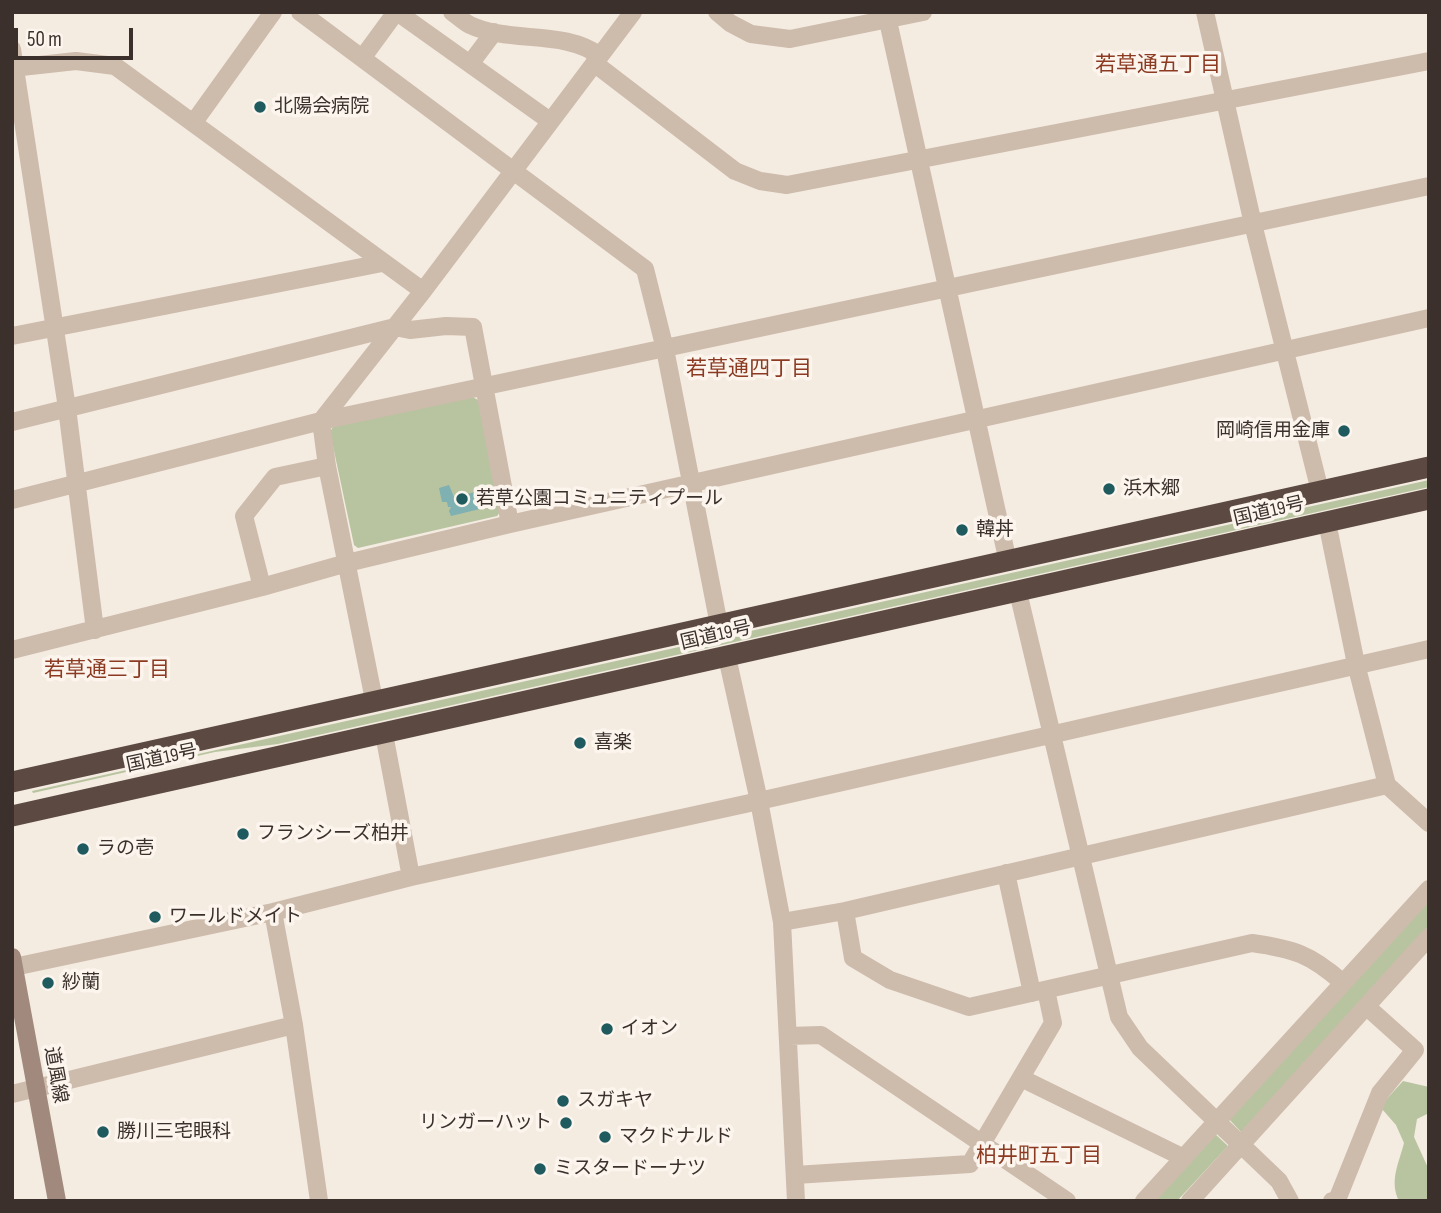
<!DOCTYPE html>
<html>
<head>
<meta charset="utf-8">
<style>
	body { margin:0 }
	#map { position:relative; width:1441px; height:1213px; overflow:hidden; background:#f4ebe1; font-family:"Sofia Sans Condensed",sans-serif }
	canvas { display:block }
	.frame { position:absolute; inset:0; border:14px solid #3b302b; pointer-events:none }
	.scale { position:absolute; left:14px; top:28px; width:119px; height:32px; box-sizing:border-box; border:4px solid #3b302b; border-top:0; padding-left:9px; font-size:21px; line-height:24px; white-space:nowrap; color:#3b302b; -webkit-text-stroke:5px #fbf5ee; paint-order:stroke }
</style>
</head>
<body>
<div id="map">
<canvas width="1441" height="1213"></canvas>
<div class="frame"></div>
<div class="scale">50 m</div>
</div>
<script>
const c = document.querySelector('canvas').getContext('2d');
c.lineJoin = 'round';
function paint(path, color) {
  c.fillStyle = color;
  c.fill(path, 'evenodd');
}
function trace(path, color, width, dash) {
  c.strokeStyle = color;
  c.lineWidth = width;
  c.lineCap = dash ? 'butt' : 'round';
  c.setLineDash(dash || []);
  c.stroke(path);
}
function drawText(font, color, halo, rows, align = 'center') {
  c.font = font + ' "Sofia Sans Condensed","Noto Sans JP",sans-serif';
  c.lineWidth = 7;
  c.setLineDash([]);
  c.textBaseline = 'middle';
  c.strokeStyle = halo;
  c.fillStyle = color;
  for (const [text, x, y, turn = 0] of rows) {
    c.save();
    c.translate(x, y);
    c.rotate((+turn || 0) * Math.PI / 180);
    c.textAlign = isNaN(turn) ? turn : align;
    if (halo) c.strokeText(text, 0, 0);
    c.fillText(text, 0, 0);
    c.restore();
  }
}
paint(new Path2D(`
	M 471,396 L 478,400 L 501,511 L 497,516 L 358,548 L 354,545 L 330,432 L 335,423 Z
	M 1429,480 L 1429,487 L 278,744 L 215,752 L 33,793 L 32,791 Z
	M 1429,898 L 1429,926 L 1241,1132 L 1228,1118 Z
	M 1403,1081 L 1429,1087 L 1429,1113 L 1417,1119 L 1414,1137 L 1429,1170 L 1429,1201 L 1399,1201 C 1389,1181 1399,1163 1404,1143 L 1396,1125 L 1382,1109 L 1384,1102 Z
	M 1214,1133 L 1228,1146 L 1177,1201 L 1152,1201 Z`), '#b8c4a0');
paint(new Path2D(`
	M 449,485 L 454,497 L 480,491 L 484,508 L 451,516 L 449,511 L 451,507 L 448,507 L 447,502 L 442,502 L 439,488 Z`), '#7fb0b2');
trace(new Path2D(`
	M 300,12 L 645,269 L 665,349 L 719,625
	M 397,12 L 550,121
	M 452,12 C 458,16 464,22 470,25 C 510,44 564,29 600,56
	M 717,12 L 730,23 L 751,34 L 790,39 L 923,12
	M 886,12 L 1008,562
	M 1205,12 L 1253,224 L 1320,491
	M 12,49 L 67,408 L 95,630
	M 363,57 L 396,12
	M 594,63 L 735,171 L 760,181 L 787,185 L 1429,61
	M 470,64 L 494,32
	M 12,68 L 76,61 L 115,66 L 423,291
	M 194,122 L 273,12
	M 12,336 L 382,263
	M 12,422 L 395,327 L 410,330 L 446,326 L 473,327 L 510,524
	M 12,500 L 321,421 L 1429,186
	M 1327,522 L 1356,664 L 1387,785 L 1429,823
	M 262,587 L 244,516 L 275,477 L 327,466
	M 1018,592 L 1119,1017 L 1140,1048 L 1279,1181 L 1290,1201
	M 12,650 L 262,587 L 347,563 L 510,524 L 1429,318
	M 727,657 L 759,801 L 782,922 L 796,1201
	M 374,700 L 327,466 L 321,421 L 423,291 L 633,12
	M 384,734 L 411,877
	M 1006,873 L 1032,993
	M 845,911 L 853,958 L 890,980 L 969,1007 L 1252,943 C 1294,949 1310,954 1342,982
	M 273,912 L 294,1025 L 319,1201
	M 782,922 L 845,911 L 1387,785
	M 14,967 L 273,912 L 411,877 L 759,801 L 1429,649
	M 789,1036 L 821,1035 L 1067,1201
	M 1021,1078 L 1184,1158
	M 12,1094 L 294,1025
	M 795,1175 L 970,1164 L 1053,1023 L 1046,990
	M 1144,1201 L 1429,889
	M 1190,1201 L 1429,937
	M 1332,1201 L 1337,1200 L 1380,1093 L 1415,1050 L 1366,1006`), '#cdbbac', 18);
trace(new Path2D(`
	M 12,957 L 57,1201`), '#a18a7d', 18);
trace(new Path2D(`
	M 12,782 L 1429,467
	M 12,816 L 1429,499`), '#5c4a42', 21);
for (const [x, y, r, color] of [
	[260,107,7,"#1f5a5e"],
	[1344,431,7,"#1f5a5e"],
	[1109,489,7,"#1f5a5e"],
	[462,499,7,"#1f5a5e"],
	[962,530,7,"#1f5a5e"],
	[580,743,7,"#1f5a5e"],
	[243,834,7,"#1f5a5e"],
	[83,849,7,"#1f5a5e"],
	[155,917,7,"#1f5a5e"],
	[48,983,7,"#1f5a5e"],
	[607,1029,7,"#1f5a5e"],
	[563,1101,7,"#1f5a5e"],
	[566,1123,7,"#1f5a5e"],
	[103,1132,7,"#1f5a5e"],
	[605,1137,7,"#1f5a5e"],
	[540,1169,7,"#1f5a5e"]
]) {
  const dot = new Path2D();
  dot.arc(x, y, r, 0, 2 * Math.PI);
  c.fillStyle = color;
  c.fill(dot);
  trace(dot, '#fbf5ee', 2.5);
}
drawText('19px', '#3b302b', '#fbf5ee', [
	["北陽会病院",274,107],
	["岡崎信用金庫",1330,431,"right"],
	["浜木郷",1123,489],
	["若草公園コミュニティプール",476,499],
	["韓丼",976,530],
	["喜楽",594,743],
	["フランシーズ柏井",257,834],
	["ラの壱",97,849],
	["ワールドメイト",169,917],
	["紗蘭",62,983],
	["イオン",621,1029],
	["スガキヤ",577,1101],
	["リンガーハット",552,1123,"right"],
	["勝川三宅眼科",117,1132],
	["マクドナルド",619,1137],
	["ミスタードーナツ",554,1169]
], 'left');
drawText('19px', '#3b302b', '#fbf5ee', [
	["国道19号",1269,512,-13],
	["国道19号",716,636,-13],
	["国道19号",162,759,-12],
	["道風線",55,1075,80]
]);
drawText('21px', '#8c3b22', '#fbf5ee', [
	["若草通五丁目",1158,66],
	["若草通四丁目",749,370],
	["若草通三丁目",107,671],
	["柏井町五丁目",1039,1157]
]);
</script>
</body>
</html>
